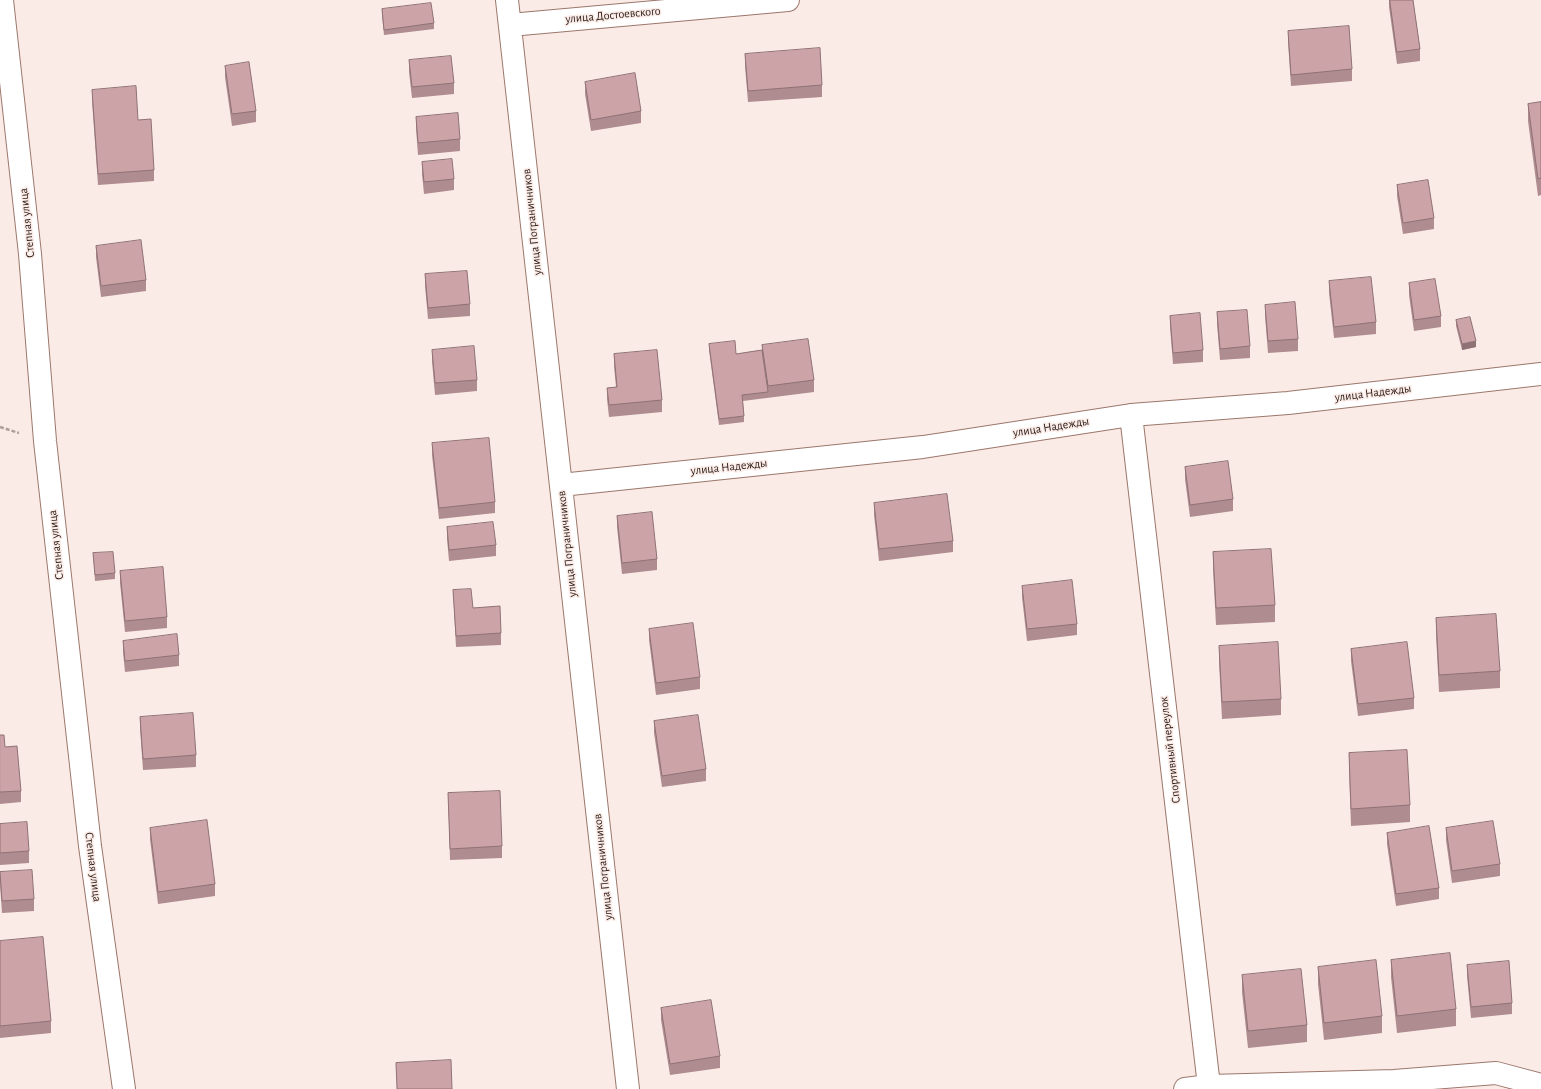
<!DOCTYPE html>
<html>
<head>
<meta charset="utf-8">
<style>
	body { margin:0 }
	canvas { display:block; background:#fbebe6 }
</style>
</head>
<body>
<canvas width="1541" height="1089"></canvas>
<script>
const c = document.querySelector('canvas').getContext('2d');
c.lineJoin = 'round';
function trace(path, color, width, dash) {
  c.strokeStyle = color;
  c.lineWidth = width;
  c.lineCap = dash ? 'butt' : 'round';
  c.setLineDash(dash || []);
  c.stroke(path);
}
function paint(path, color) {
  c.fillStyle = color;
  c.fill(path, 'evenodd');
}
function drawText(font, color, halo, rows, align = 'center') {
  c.font = font + ' "Alegreya Sans",sans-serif';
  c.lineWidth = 3;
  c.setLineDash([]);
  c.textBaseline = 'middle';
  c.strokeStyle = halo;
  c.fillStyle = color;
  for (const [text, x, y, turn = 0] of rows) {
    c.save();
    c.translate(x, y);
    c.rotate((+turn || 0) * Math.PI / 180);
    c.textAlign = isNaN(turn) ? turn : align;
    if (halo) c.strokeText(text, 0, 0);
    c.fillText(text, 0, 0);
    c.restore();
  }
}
const minor = new Path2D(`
	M 2,0 L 30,254 L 45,441 L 90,846 L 124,1089
	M 507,0 L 628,1089
	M 510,25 L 788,0
	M 1131,415 L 1209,1086
	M 561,485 L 923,447 L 1131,415 L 1288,403 L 1541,374
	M 1185,1089 L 1209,1086 L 1394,1081 L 1496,1073 L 1541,1085`);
trace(minor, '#9b776c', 24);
trace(new Path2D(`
	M 0,427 L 19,433`), '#ae9e9a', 2.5, [4, 2]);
trace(minor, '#fff', 22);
paint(new Path2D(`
	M 1389,0 L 1413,0 L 1420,49 L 1420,61 L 1397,64 L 1389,7 Z
	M 382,9 L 434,23 L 434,29 L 384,35 L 382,15 Z
	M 1288,31 L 1352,69 L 1352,81 L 1291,86 L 1288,42 Z
	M 745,54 L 822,85 L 822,97 L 748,102 L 745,66 Z
	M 409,60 L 454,83 L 454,94 L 412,98 L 409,72 Z
	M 225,66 L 256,111 L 256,122 L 232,126 L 225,77 Z
	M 585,82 L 641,111 L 641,123 L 591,131 L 585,94 Z
	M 92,90 L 138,120 L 154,170 L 154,181 L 98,185 L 92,101 Z
	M 1541,102 L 1541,195 L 1538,196 L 1528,121 L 1528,104 Z
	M 416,117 L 460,139 L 460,151 L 418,155 L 416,128 Z
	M 422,162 L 454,179 L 454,190 L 424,194 L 422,174 Z
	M 1397,185 L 1434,218 L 1434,229 L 1403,234 L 1397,196 Z
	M 96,246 L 146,280 L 146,291 L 101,297 L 96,257 Z
	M 425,274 L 470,304 L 470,316 L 428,319 L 425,286 Z
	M 1329,281 L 1376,322 L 1376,334 L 1334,338 L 1329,293 Z
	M 1409,283 L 1441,316 L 1441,327 L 1414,331 L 1409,295 Z
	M 1265,305 L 1298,339 L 1298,351 L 1268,353 L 1265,316 Z
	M 1217,312 L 1250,346 L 1250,358 L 1220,360 L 1217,324 Z
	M 1170,316 L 1203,350 L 1203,362 L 1173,364 L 1170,327 Z
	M 1456,320 L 1476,347 L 1462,350 L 1456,326 Z
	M 709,344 L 736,354 L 762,350 L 762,345 L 814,380 L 814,392 L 743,401 L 744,416 L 744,422 L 719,425 L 709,350 Z
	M 432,350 L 477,380 L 477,391 L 435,395 L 432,361 Z
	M 614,354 L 662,400 L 662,412 L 609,417 L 607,399 L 607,388 L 616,387 L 614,366 Z
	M 432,443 L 495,502 L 495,513 L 439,519 L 432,455 Z
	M 1185,467 L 1233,499 L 1233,511 L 1190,517 L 1185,479 Z
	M 874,503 L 953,541 L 953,552 L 879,561 L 874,515 Z
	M 617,516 L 657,559 L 657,570 L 622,574 L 617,527 Z
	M 447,527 L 496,545 L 496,556 L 449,561 L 447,539 Z
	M 1213,552 L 1275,605 L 1275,622 L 1216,625 L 1213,569 Z
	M 93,553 L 115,573 L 115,579 L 95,581 Z
	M 120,571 L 167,617 L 167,628 L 125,632 L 120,583 Z
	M 1022,586 L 1077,624 L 1077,635 L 1027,641 L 1022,597 Z
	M 453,590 L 501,633 L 501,645 L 456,647 Z
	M 1436,618 L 1500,671 L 1500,688 L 1439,692 L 1436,635 Z
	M 649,629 L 700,677 L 700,689 L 656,695 L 649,640 Z
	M 123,641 L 179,655 L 179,666 L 125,672 L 123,652 Z
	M 1219,646 L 1281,699 L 1281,715 L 1222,719 L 1219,662 Z
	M 1351,649 L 1414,698 L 1414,709 L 1358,716 L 1351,661 Z
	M 140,717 L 196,755 L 196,767 L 143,770 L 140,728 Z
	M 654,721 L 706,769 L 706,781 L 662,787 L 654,733 Z
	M 0,735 L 21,791 L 21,802 L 0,804 Z
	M 1349,753 L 1410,805 L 1410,822 L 1351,826 L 1349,769 Z
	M 448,793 L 502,846 L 502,858 L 450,860 Z
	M 0,824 L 29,851 L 29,863 L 0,865 Z
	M 150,828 L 215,884 L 215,896 L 158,904 L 150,839 Z
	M 1446,828 L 1500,864 L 1500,876 L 1452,883 L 1446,840 Z
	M 1387,833 L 1439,888 L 1439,899 L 1396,906 L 1387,844 Z
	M 0,872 L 34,899 L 34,911 L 2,913 L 0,884 Z
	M 0,941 L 51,1021 L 51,1033 L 0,1038 Z
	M 1391,960 L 1456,1009 L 1456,1026 L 1397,1033 L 1391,977 Z
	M 1467,965 L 1512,1003 L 1512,1014 L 1471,1018 L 1467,976 Z
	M 1318,967 L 1382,1016 L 1382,1033 L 1324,1040 L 1318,984 Z
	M 1242,975 L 1307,1025 L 1307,1042 L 1248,1048 L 1242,992 Z
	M 661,1008 L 720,1056 L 720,1068 L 670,1075 L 661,1020 Z`), '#af8c90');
paint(new Path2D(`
	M 1476,341 L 1476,347 L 1462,350 L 1462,344 Z`), '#8f7275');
const building = new Path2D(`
	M 1390,0 L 1413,0 L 1420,49 L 1397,52 Z
	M 431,3 L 434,23 L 384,30 L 382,9 Z
	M 1349,26 L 1352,69 L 1291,75 L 1288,31 Z
	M 820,48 L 822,85 L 748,91 L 745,54 Z
	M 451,56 L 454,83 L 412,87 L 409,60 Z
	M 249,62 L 256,111 L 232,114 L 225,66 Z
	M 635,73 L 641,111 L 591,120 L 585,82 Z
	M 136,86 L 138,120 L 151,119 L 154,170 L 98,174 L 92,90 Z
	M 1541,102 L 1541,178 L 1538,179 L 1528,104 Z
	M 458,113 L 460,139 L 418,143 L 416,117 Z
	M 452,159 L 454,179 L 424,182 L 422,162 Z
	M 1428,180 L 1434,218 L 1403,223 L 1397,185 Z
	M 141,240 L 146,280 L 101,286 L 96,246 Z
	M 467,271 L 470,304 L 428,308 L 425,274 Z
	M 1371,277 L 1376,322 L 1334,327 L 1329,281 Z
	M 1435,279 L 1441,316 L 1414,320 L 1409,283 Z
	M 1295,302 L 1298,339 L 1268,341 L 1265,305 Z
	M 1247,310 L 1250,346 L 1220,349 L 1217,312 Z
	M 1200,313 L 1203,350 L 1173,353 L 1170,316 Z
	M 1470,317 L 1476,341 L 1462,344 L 1456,320 Z
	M 808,339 L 814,380 L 768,386 L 762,345 Z
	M 735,341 L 736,354 L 762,350 L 768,392 L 742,395 L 744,416 L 719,419 L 709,344 Z
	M 474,346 L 477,380 L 435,383 L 432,350 Z
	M 657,350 L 662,400 L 609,405 L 607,388 L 617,387 L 614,354 Z
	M 489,438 L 495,502 L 439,508 L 432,443 Z
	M 1228,461 L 1233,499 L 1190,505 L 1185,467 Z
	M 947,494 L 953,541 L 879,549 L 874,503 Z
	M 652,512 L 657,559 L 622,563 L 617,516 Z
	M 493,522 L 496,545 L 449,550 L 447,527 Z
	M 1271,549 L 1275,605 L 1216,608 L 1213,552 Z
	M 113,552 L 115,573 L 95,575 L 93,553 Z
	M 163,567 L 167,617 L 125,621 L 120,571 Z
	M 1072,580 L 1077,624 L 1027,629 L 1022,586 Z
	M 471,589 L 473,608 L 500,606 L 501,633 L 456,636 L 453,590 Z
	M 1496,614 L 1500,671 L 1439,675 L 1436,618 Z
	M 693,623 L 700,677 L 656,683 L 649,629 Z
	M 177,634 L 179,655 L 125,661 L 123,641 Z
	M 1278,642 L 1281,699 L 1222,702 L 1219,646 Z
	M 1407,642 L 1414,698 L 1358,704 L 1351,649 Z
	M 193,713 L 196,755 L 143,759 L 140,717 Z
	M 698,715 L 706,769 L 662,776 L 654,721 Z
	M 0,735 L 4,735 L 5,747 L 17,746 L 21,791 L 0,792 Z
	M 1407,750 L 1410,805 L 1351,809 L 1349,753 Z
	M 500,791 L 502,846 L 450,849 L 448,793 Z
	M 207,820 L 215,884 L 158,892 L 150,828 Z
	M 1493,821 L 1500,864 L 1452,871 L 1446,828 Z
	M 27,822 L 29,851 L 0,853 L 0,824 Z
	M 1429,826 L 1439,888 L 1396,894 L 1387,833 Z
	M 32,870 L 34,899 L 2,901 L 0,872 Z
	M 43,937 L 51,1021 L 0,1026 L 0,941 Z
	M 1450,953 L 1456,1009 L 1397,1016 L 1391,960 Z
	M 1376,960 L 1382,1016 L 1324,1023 L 1318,967 Z
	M 1509,961 L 1512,1003 L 1471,1007 L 1467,965 Z
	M 1301,969 L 1307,1025 L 1248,1031 L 1242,975 Z
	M 711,1000 L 720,1056 L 670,1064 L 661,1008 Z
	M 451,1060 L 452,1089 L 397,1089 L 396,1063 Z`);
paint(building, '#cca3a7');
trace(building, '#8f7275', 1);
drawText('12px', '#281a16', '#fbebe6', [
	["улица Достоевского",613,15,-5],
	["улица Пограничников",532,222,-96],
	["Степная улица",27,223,-96],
	["улица Надежды",1373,393,-7],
	["улица Надежды",1051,427,-9],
	["улица Надежды",729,467,-6],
	["улица Пограничников",567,544,-96],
	["Степная улица",56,545,-96],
	["Спортивный переулок",1170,750,-97],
	["Степная улица",93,867,83],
	["улица Пограничников",603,867,-96]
]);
</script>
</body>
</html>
